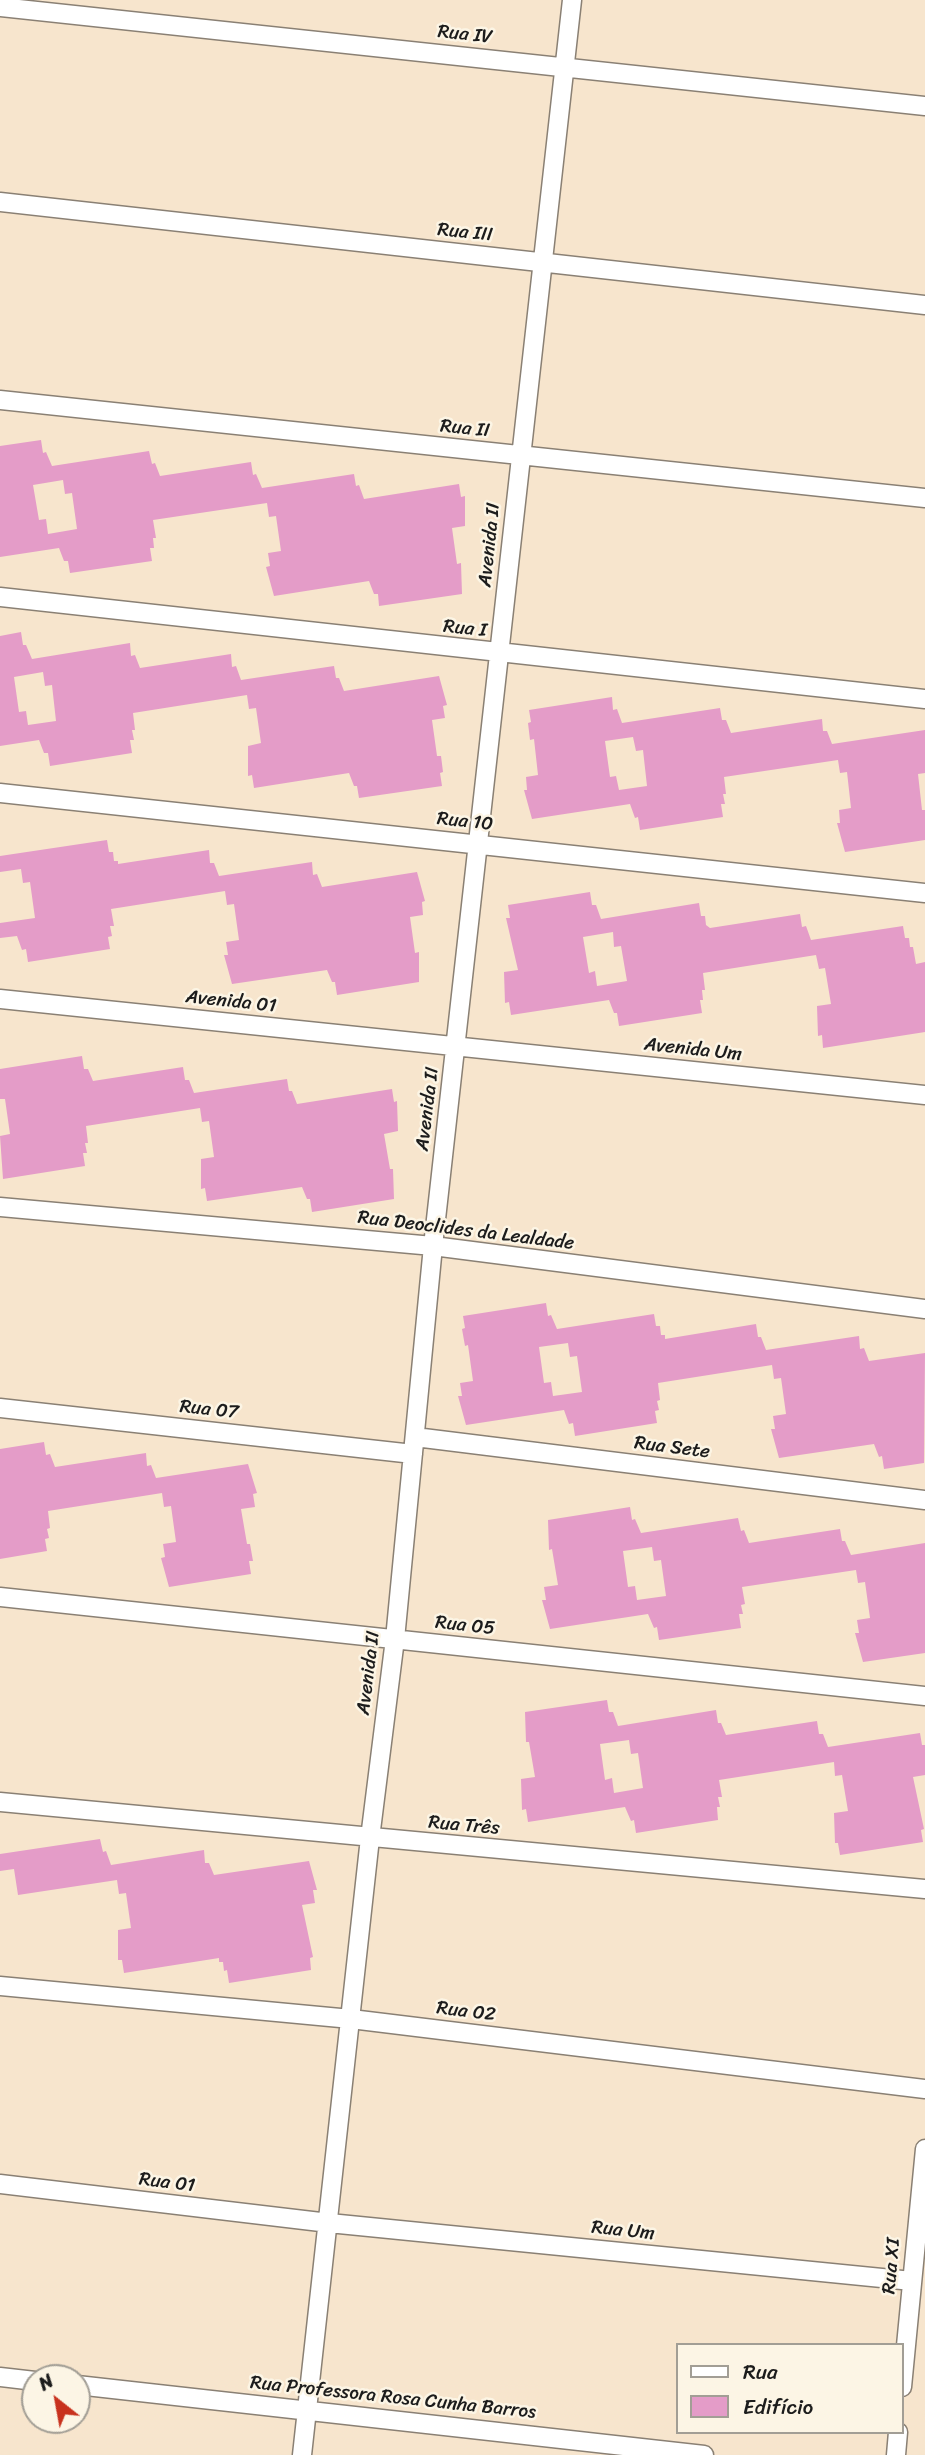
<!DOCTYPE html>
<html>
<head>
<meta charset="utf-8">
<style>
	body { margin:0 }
	#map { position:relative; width:925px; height:2455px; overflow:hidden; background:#f7e5cd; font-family:Sriracha,sans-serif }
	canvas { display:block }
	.legend { position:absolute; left:676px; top:2343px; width:228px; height:91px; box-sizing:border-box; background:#fcf5e5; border:2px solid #a29e95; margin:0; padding:9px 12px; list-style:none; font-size:21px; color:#1c1c1c }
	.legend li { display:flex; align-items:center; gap:14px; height:35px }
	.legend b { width:35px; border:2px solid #a29e95 }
	.north { position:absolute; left:21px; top:2364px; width:70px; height:70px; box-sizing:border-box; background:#fcf5e5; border:2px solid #a29e95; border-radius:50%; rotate:329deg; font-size:19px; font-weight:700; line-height:28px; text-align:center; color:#1c1c1c }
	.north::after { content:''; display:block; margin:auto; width:24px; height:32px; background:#c8321e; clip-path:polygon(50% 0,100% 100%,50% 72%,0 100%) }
</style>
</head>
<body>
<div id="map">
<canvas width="925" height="2455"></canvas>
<ul class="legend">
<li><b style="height:9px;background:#fff"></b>Rua</li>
<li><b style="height:19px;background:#e49cc8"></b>Edifício</li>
</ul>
<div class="north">N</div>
</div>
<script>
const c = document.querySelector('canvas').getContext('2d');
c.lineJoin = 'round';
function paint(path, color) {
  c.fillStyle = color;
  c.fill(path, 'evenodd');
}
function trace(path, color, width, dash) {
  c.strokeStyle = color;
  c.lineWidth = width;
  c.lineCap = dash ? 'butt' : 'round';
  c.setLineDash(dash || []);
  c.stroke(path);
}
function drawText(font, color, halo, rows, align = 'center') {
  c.font = font + ' Sriracha,sans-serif';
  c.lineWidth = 5;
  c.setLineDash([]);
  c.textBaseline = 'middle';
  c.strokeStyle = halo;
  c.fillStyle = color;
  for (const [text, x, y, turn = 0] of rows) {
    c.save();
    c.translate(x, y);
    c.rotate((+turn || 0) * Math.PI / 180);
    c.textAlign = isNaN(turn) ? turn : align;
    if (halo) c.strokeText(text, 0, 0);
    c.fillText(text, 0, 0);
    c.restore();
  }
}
paint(new Path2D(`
	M 41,440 L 43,453 L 46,452 L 52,466 L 149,451 L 152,464 L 155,463 L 160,476 L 251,462 L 253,475 L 256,474 L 262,488 L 354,474 L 356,486 L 359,485 L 364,499 L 459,484 L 461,497 L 465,496 L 465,526 L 452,528 L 457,564 L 461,563 L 462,594 L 379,606 L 378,594 L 374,594 L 369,581 L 274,596 L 266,567 L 270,566 L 268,553 L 281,551 L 276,516 L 269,517 L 267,503 L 153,520 L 156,538 L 153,538 L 154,548 L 150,548 L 152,561 L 70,573 L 68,561 L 64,561 L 59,548 L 0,557 L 0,446 ZM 63,480 L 65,494 L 72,493 L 77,529 L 48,534 L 46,519 L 39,520 L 33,485 Z
	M 21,632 L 23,645 L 26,645 L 32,659 L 130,643 L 131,656 L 135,655 L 140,668 L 231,654 L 232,667 L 236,666 L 241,680 L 334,666 L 336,678 L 339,678 L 344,691 L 439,676 L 447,705 L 443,706 L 445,718 L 432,720 L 437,756 L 441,756 L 443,772 L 440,773 L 442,786 L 359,798 L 357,786 L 354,786 L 349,773 L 254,788 L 252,775 L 248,776 L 248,746 L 261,743 L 256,708 L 249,709 L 247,695 L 133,713 L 135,730 L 132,730 L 134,740 L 130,740 L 132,753 L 50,766 L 48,753 L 44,753 L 39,740 L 0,746 L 0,636 ZM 43,672 L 45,686 L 52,685 L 56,721 L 28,725 L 26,711 L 19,712 L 14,677 Z
	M 612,697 L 613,710 L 617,709 L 622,723 L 720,708 L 722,720 L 726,720 L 731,733 L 822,719 L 823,731 L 827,731 L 832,744 L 925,730 L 925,773 L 918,774 L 922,810 L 925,810 L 925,840 L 845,852 L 837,823 L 840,823 L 839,810 L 851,808 L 847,772 L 840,773 L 838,760 L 724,777 L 726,794 L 723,794 L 725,804 L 721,804 L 723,817 L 640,830 L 638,817 L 635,818 L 630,804 L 532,819 L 524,790 L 527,790 L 526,777 L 538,775 L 534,739 L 530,740 L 528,723 L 531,722 L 529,710 ZM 633,737 L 636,751 L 643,750 L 647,786 L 619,790 L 616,776 L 610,777 L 605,741 Z
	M 107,840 L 109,852 L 113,852 L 114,861 L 118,861 L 118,864 L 209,850 L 210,863 L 214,863 L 219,876 L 312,862 L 313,875 L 317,874 L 322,887 L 417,872 L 425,901 L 422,902 L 423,915 L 410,917 L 415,953 L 419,952 L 419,982 L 337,995 L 335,982 L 332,982 L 327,970 L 232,984 L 224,955 L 228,955 L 226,942 L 239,940 L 234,904 L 227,905 L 225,891 L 111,909 L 114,926 L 110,926 L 112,936 L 108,937 L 110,949 L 28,962 L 26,949 L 22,950 L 17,936 L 0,938 L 0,923 L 35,918 L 30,882 L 23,883 L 21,869 L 0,872 L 0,856 Z
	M 590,892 L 592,905 L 596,905 L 601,919 L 699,903 L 701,916 L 705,916 L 706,925 L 710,928 L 800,914 L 802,927 L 806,926 L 811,940 L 903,926 L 905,938 L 909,938 L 910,947 L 913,947 L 916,964 L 925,962 L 925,1032 L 823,1048 L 822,1035 L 818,1036 L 817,1006 L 831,1004 L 825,968 L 819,969 L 816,955 L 703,973 L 705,990 L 702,990 L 703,1000 L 700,1000 L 702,1013 L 619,1026 L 617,1013 L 614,1013 L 609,1000 L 511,1015 L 509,1002 L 505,1003 L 504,972 L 518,970 L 506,918 L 510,918 L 508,905 ZM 613,932 L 614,947 L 621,946 L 627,981 L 597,986 L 595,971 L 589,973 L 583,937 Z
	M 82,1056 L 84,1069 L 88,1069 L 93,1081 L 183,1067 L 185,1080 L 189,1080 L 194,1093 L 287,1079 L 289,1091 L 292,1091 L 297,1104 L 392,1089 L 394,1102 L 397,1101 L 398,1131 L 384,1134 L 390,1169 L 393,1169 L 394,1199 L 312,1212 L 310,1199 L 307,1199 L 302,1187 L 207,1201 L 205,1188 L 201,1189 L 201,1159 L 214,1157 L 209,1121 L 202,1122 L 200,1108 L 86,1126 L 88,1143 L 85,1143 L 87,1153 L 83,1153 L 85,1166 L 3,1179 L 0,1136 L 10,1134 L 5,1099 L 0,1099 L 0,1069 Z
	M 546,1303 L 548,1316 L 551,1315 L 557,1329 L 654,1314 L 656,1326 L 660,1326 L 661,1335 L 665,1335 L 665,1339 L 756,1324 L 758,1337 L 761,1337 L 766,1350 L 859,1336 L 860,1349 L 864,1348 L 869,1361 L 925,1353 L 924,1463 L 884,1469 L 882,1456 L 879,1457 L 874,1444 L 779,1458 L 771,1429 L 775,1429 L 773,1416 L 786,1414 L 781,1378 L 774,1379 L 772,1365 L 658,1383 L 660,1400 L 657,1401 L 659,1410 L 655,1411 L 657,1423 L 575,1436 L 573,1423 L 569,1424 L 564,1410 L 466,1425 L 458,1396 L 462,1396 L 460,1383 L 473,1381 L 468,1345 L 465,1346 L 462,1329 L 465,1328 L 463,1316 ZM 568,1343 L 570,1357 L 577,1356 L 582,1392 L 553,1396 L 551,1382 L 544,1383 L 539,1347 Z
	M 44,1442 L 46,1455 L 50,1454 L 55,1467 L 146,1453 L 147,1466 L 151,1465 L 156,1478 L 248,1464 L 257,1493 L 253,1494 L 255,1507 L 241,1509 L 247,1544 L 250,1544 L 253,1561 L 249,1561 L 251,1574 L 169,1587 L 161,1558 L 165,1557 L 163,1544 L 176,1542 L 171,1506 L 164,1507 L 162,1493 L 48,1511 L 50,1528 L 47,1529 L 49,1538 L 45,1539 L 47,1551 L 0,1559 L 0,1449 Z
	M 630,1507 L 632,1520 L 635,1519 L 641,1533 L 738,1518 L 741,1531 L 744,1530 L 749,1543 L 840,1529 L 842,1541 L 845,1541 L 851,1555 L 925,1543 L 925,1653 L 863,1662 L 855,1633 L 859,1633 L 857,1620 L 870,1618 L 865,1582 L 858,1583 L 856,1570 L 742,1587 L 745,1604 L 741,1605 L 743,1614 L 739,1614 L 741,1628 L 659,1640 L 657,1627 L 654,1628 L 648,1614 L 550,1629 L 542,1600 L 546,1600 L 544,1587 L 558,1585 L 552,1549 L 549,1550 L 548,1520 ZM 652,1547 L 654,1561 L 661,1560 L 666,1596 L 637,1600 L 635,1586 L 628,1587 L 623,1551 Z
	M 607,1700 L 609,1712 L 613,1712 L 618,1726 L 716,1710 L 718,1723 L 721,1723 L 726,1735 L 817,1721 L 819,1734 L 823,1734 L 828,1747 L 920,1733 L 922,1745 L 925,1745 L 925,1775 L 913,1777 L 924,1829 L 921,1830 L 923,1842 L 840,1855 L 838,1843 L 835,1843 L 834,1813 L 848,1811 L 842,1775 L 835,1776 L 834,1762 L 719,1780 L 722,1797 L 718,1797 L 720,1807 L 717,1807 L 718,1820 L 636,1833 L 634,1820 L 631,1821 L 625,1807 L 528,1822 L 526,1809 L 522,1810 L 521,1779 L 535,1777 L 529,1742 L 526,1742 L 525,1712 ZM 629,1740 L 631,1754 L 638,1753 L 643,1788 L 614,1793 L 612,1778 L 605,1780 L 600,1744 Z
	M 100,1839 L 103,1852 L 106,1851 L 111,1865 L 204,1850 L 205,1863 L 209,1863 L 214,1875 L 309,1861 L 317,1890 L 313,1890 L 315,1903 L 302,1905 L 313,1957 L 310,1958 L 311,1970 L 229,1983 L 227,1970 L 224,1971 L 223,1962 L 219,1962 L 219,1958 L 124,1973 L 122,1960 L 118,1960 L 118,1930 L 131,1928 L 126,1893 L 119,1894 L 117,1880 L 18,1895 L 14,1869 L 0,1871 L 0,1854 Z`), '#e49cc8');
const street = new Path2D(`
	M 0,7 L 925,106
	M 0,202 L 925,305
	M 0,400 L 925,498
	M 0,597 L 925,699
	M 0,793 L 925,893
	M 0,999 L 925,1095
	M 0,1207 L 433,1246 L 925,1309
	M 0,1408 L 413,1454
	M 415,1437 L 925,1500
	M 0,1597 L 925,1696
	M 0,1802 L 925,1889
	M 0,1986 L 351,2019 L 925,2089
	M 0,2184 L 329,2223 L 912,2281
	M 0,2377 L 35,2381
	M 77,2385 L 704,2455
	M 902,2387 L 925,2149
	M 302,2455 L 370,1838 L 395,1639 L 433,1246 L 572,0
	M 896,2455 L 898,2432`);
trace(street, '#8a8074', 21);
trace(street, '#fff', 18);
drawText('19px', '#1c1c1c', '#fcf5e5', [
	["Rua IV",465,35,6],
	["Rua III",465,233,6],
	["Rua II",465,429,6],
	["Avenida II",490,545,-84],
	["Rua I",465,629,6],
	["Rua 10",465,822,6],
	["Avenida 01",231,1002,6],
	["Avenida Um",693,1050,6],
	["Avenida II",428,1109,-83],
	["Rua Deoclides da Lealdade",466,1231,7],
	["Rua 07",209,1410,6],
	["Rua Sete",672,1448,7],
	["Rua 05",465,1626,6],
	["Avenida II",369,1673,-83],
	["Rua Três",464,1826,5],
	["Rua 02",466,2012,7],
	["Rua 01",167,2183,7],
	["Rua Um",623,2231,6],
	["Rua XI",892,2266,-85],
	["Rua Professora Rosa Cunha Barros",393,2398,6]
]);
</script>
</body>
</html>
